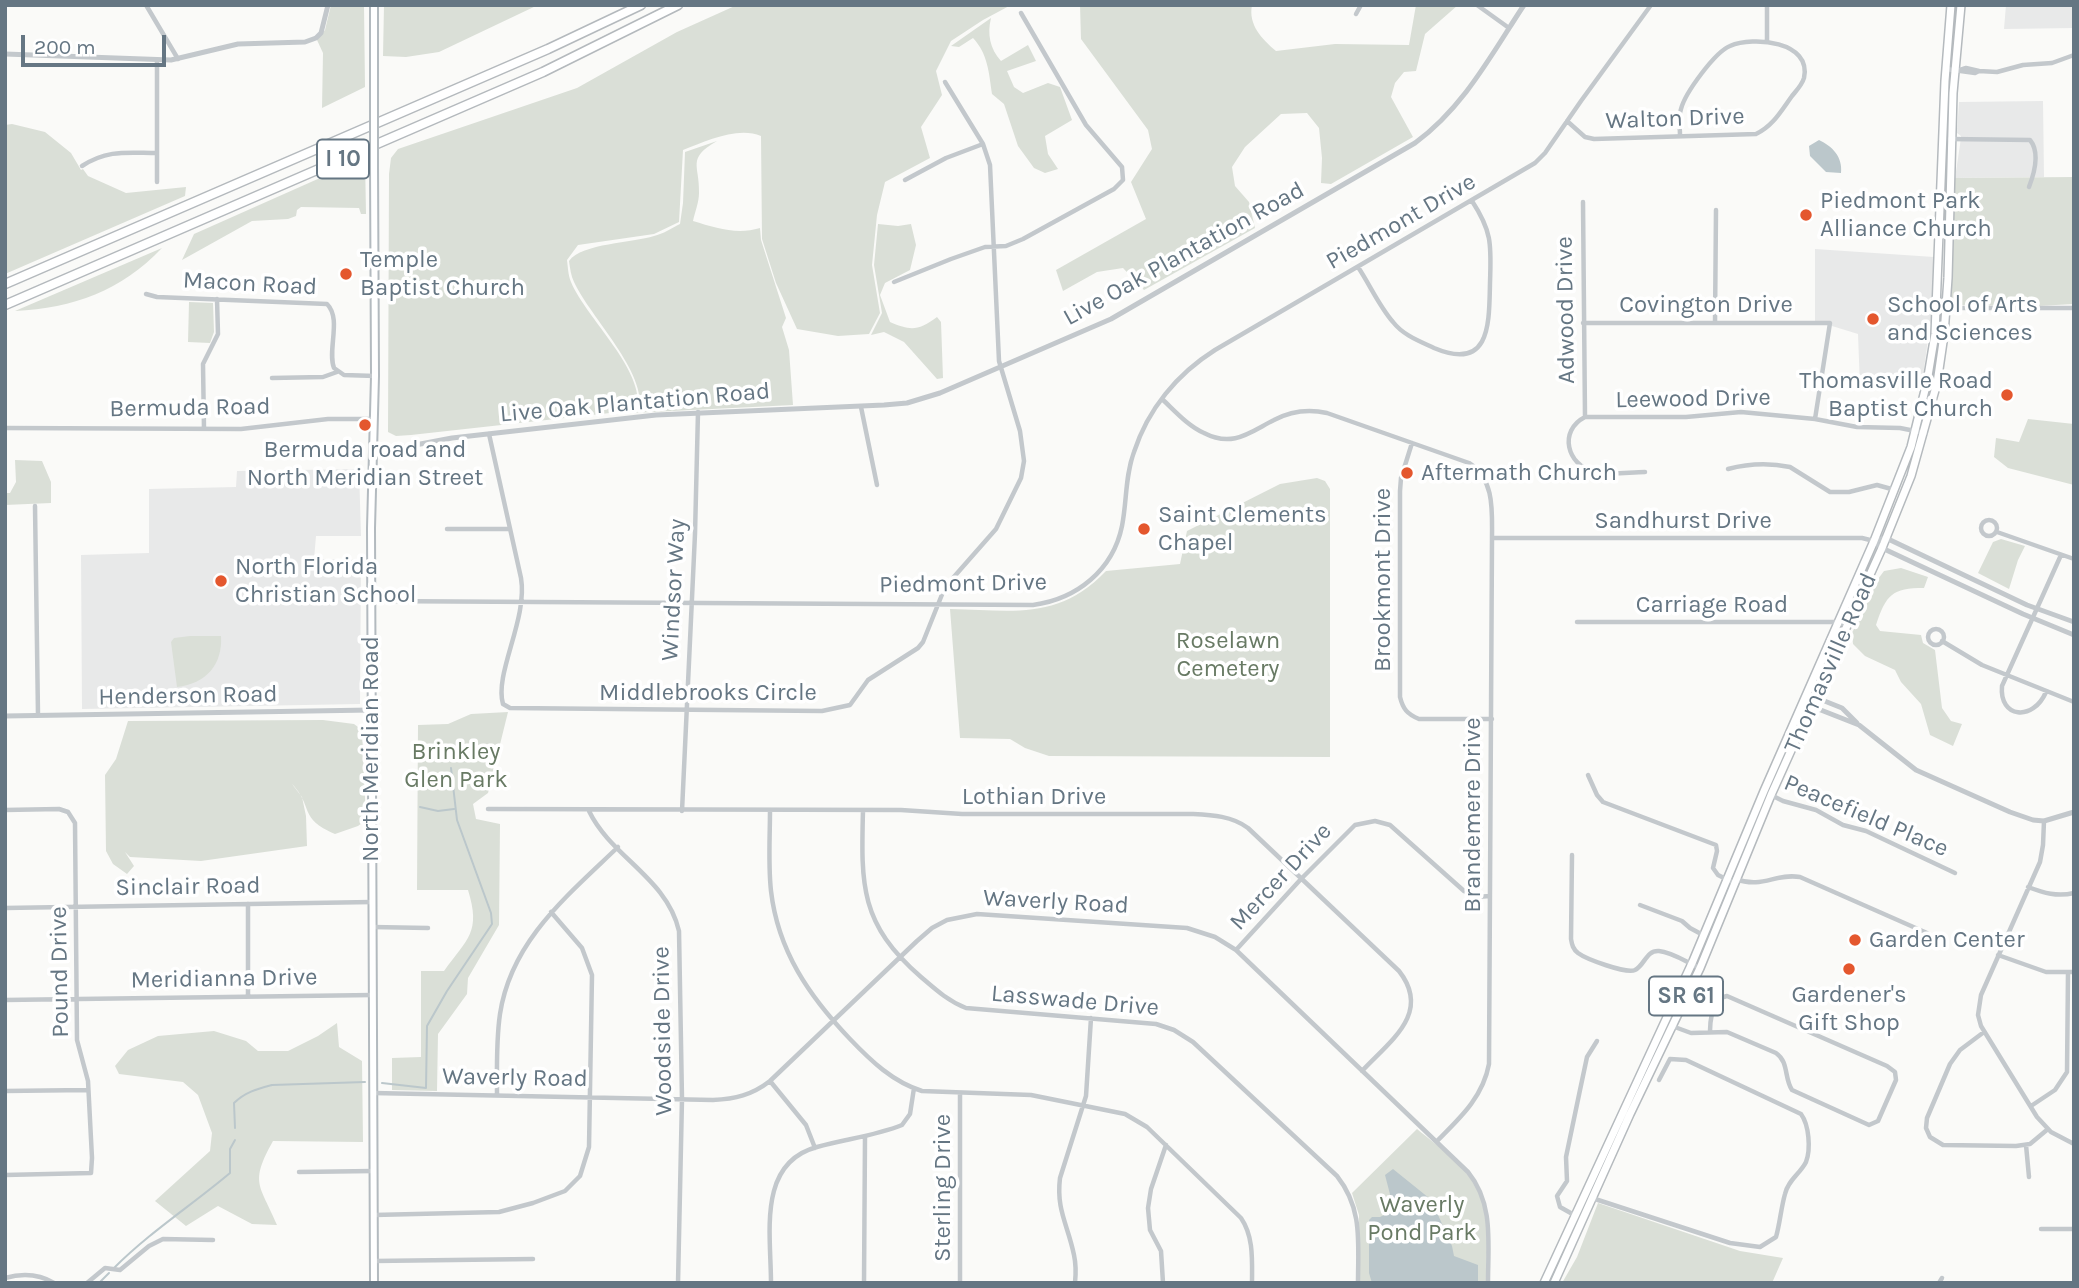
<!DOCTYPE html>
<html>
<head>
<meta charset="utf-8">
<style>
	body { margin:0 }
	#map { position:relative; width:2079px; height:1288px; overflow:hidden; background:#fafaf8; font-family:Karla,sans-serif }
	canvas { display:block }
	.frame { position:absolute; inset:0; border:7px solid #657683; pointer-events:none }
	.scale { position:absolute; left:21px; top:35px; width:145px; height:32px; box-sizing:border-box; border:4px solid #657683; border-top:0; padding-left:9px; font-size:21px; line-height:24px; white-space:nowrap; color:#657683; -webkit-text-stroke:5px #fff; paint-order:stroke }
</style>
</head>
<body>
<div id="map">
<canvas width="2079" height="1288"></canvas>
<div class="frame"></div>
<div class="scale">200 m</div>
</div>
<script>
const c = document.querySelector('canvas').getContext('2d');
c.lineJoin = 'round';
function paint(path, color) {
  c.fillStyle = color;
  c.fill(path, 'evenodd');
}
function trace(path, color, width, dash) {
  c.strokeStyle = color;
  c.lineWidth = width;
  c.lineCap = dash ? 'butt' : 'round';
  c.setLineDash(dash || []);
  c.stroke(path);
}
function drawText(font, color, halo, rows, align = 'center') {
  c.font = font + ' Karla,sans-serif';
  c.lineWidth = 7;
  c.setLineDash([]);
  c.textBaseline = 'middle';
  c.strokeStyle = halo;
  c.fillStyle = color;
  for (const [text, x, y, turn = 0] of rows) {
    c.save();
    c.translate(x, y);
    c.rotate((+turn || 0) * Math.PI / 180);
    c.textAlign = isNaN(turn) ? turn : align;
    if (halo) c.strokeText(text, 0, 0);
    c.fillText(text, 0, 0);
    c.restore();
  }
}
paint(new Path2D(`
	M 2006,5 L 2074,5 L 2074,28 L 2004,29 Z
	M 2043,101 L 2044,177 L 1955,178 L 1960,145 L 1961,136 L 1957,133 L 1959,102 Z
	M 1815,249 L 1934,257 L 1931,318 L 1921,390 L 1860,387 L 1858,334 L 1832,326 L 1832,321 L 1815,321 Z
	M 359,469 L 361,536 L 316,536 L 314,559 L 361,560 L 360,704 L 82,709 L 81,555 L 149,553 L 149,489 L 236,487 L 237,471 Z`), '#e8e9e9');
paint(new Path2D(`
	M 331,5 L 364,5 L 365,87 L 322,108 L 323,53 L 317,40 L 325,30 Z
	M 384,5 L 538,5 L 439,52 L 406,57 L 383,56 Z
	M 737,5 L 1011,5 L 983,20 L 951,41 L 936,71 L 942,95 L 921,127 L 930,158 L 885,182 L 877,215 L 872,265 L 880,313 L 869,334 L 838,336 L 797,329 L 776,283 L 762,239 L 761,136 C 738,126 706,141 683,150 L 679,222 L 654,234 L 578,245 L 567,260 C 568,267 568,275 571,282 C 586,318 646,371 637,410 L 411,435 L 396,436 L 388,432 L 389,174 L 391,158 L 398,149 L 577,88 L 677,32 Z
	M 1080,5 L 1252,5 C 1248,25 1262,39 1276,51 L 1335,44 L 1409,45 L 1416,5 L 1458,5 L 1425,34 L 1416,71 L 1404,72 L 1395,83 L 1391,97 L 1413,137 L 1331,184 L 1321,183 L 1322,158 L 1319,128 L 1307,113 L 1281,114 L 1245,147 L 1232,167 L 1235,186 L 1249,202 L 1255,228 L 1144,290 L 1123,268 L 1097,272 L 1063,291 L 1056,270 L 1146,219 L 1131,182 L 1152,149 L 1148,130 L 1081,39 Z
	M 991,18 C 987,34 990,49 1001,61 L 1028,45 L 1036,61 L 1007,71 L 1014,87 L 1023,93 L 1048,83 L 1060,87 L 1072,120 L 1045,136 L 1048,154 L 1058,169 L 1045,173 L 1034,168 L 1018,146 L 1004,104 L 992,94 C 989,73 988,54 973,38 L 959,47 L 951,46 Z
	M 12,124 L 45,132 L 71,153 L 81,170 L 83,169 L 88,176 L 126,193 L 186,187 L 185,196 L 5,274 L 5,125 Z
	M 717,141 C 686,159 700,165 699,193 C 699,202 695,212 693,221 C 716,228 737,235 760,228 L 761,240 L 786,318 L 782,327 L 789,350 L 793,405 L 631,413 L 639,411 C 648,373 590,317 574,282 C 571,276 570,268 569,261 C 582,243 633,243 654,236 C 663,234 672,228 680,224 L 683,203 L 685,152 Z
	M 365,158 L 366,214 L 361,214 L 359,208 L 301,207 L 297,210 L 296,216 L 288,219 L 252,221 L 182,260 L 194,234 Z
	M 2074,177 L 2074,304 L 2038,306 L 1950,305 L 1955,178 Z
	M 878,224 L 898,226 L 911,224 L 916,245 L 910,270 L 885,283 L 880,295 L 890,322 C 911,331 918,331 937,317 L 941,322 L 943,378 L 937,379 L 904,342 L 884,332 L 871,335 L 882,313 L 874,265 Z
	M 162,248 C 121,291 74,308 15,311 Z
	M 189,302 L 213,303 L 214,332 L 210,343 L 188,342 Z
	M 2028,419 L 2074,424 L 2074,485 L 2008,468 L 1994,457 L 1996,438 L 2019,442 Z
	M 15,460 L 42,461 L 51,482 L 51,503 L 5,505 L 5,493 L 10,493 L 16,482 Z
	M 1317,478 L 1325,481 L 1330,489 L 1330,757 L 1049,756 L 1025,748 L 1010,739 L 960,738 L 950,609 C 1013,610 1058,621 1106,571 L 1180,564 L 1187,531 L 1280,484 Z
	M 2001,539 L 2025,546 L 2018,560 L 2009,589 L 1978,573 L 1993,542 Z
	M 1901,568 L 1928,577 L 1924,588 C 1892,588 1886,595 1876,625 L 1880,631 L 1921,635 L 1923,643 L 1935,650 L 1942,708 L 1951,721 L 1962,724 L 1953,746 L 1930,735 L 1921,704 L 1901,682 L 1895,670 L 1865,656 L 1853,644 L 1852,633 L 1878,579 L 1884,571 Z
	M 190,636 L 221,636 C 223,664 206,684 177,687 L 171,642 L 174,638 Z
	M 508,712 L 488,793 L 473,804 L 476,819 L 500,824 L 499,925 L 468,978 L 467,994 L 438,1034 L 437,1091 L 392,1090 L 392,1058 L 421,1057 L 421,971 L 444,971 C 468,938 481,932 468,890 L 417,890 L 418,725 L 448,724 L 471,714 Z
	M 323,720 L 354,724 L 362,730 L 366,820 L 358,826 L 335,834 C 298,818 314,807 292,784 L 302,797 L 306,816 L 307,846 L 201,861 L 130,857 L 125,852 L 134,866 L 127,874 L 113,864 L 106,851 L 105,775 L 116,759 L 128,721 Z
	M 337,1023 L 339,1047 L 362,1061 L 363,1142 L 273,1141 C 249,1184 260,1184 277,1225 L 252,1224 L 218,1206 L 186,1226 L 155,1201 L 210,1151 L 212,1133 L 198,1095 L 183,1082 L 119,1074 L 115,1066 L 128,1050 L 158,1036 L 214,1031 L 246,1041 L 258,1051 L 288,1051 L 318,1036 Z
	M 1417,1129 C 1439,1147 1465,1165 1479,1191 C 1492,1217 1486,1255 1486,1283 L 1359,1283 L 1359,1215 L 1352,1193 Z
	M 1598,1203 L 1740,1251 L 1783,1258 L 1772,1283 L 1562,1283 L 1577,1257 Z`), '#dadfd7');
paint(new Path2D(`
	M 1819,140 C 1832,146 1843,157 1841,173 L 1826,172 L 1810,156 L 1809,146 Z
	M 1393,1169 L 1429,1198 L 1435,1200 L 1434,1206 L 1452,1246 L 1454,1256 L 1478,1265 L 1478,1283 L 1372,1283 L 1369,1273 L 1369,1220 L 1372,1217 L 1380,1217 L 1392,1211 L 1392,1202 L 1385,1175 Z`), '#bbc7cb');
trace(new Path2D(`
	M 420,807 L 438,811 L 454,809
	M 382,1083 L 426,1088 L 427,1026 L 447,991 L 492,924 L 491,913 L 457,820 L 451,768
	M 235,1128 L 234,1103 C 245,1092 257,1089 272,1085 L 365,1082
	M 114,1268 C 150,1232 192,1205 230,1173 L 230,1149 L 235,1140
	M 99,1283 L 109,1273`), '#bbc7cb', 2);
const secondary = new Path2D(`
	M 374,105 L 374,5
	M 374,1283 L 371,528 L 375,376 L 374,166`);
const primary = new Path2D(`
	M 1544,1283 L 1693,961 L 1764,791 L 1874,541 L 1911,447 L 1927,382 L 1935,334 L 1945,81 L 1951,5
	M 1554,1283 L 1630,1114 L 1700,968 L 1771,795 L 1882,548 L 1911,476 L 1937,383 L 1944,335 L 1948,278 L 1953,93 L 1961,5`);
const motorway = new Path2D(`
	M 5,284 L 548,49 L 641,5
	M 5,305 L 543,72 L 678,5`);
trace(secondary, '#b3babf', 10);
trace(primary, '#b5babe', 10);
trace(motorway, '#b4b9bd', 11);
trace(new Path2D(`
	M 146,5 L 178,59
	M 1477,5 L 1509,28
	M 1356,14 L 1361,5
	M 1767,42 L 1767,5
	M 157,60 L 157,182
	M 1946,69 L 1975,73 L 1979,71 L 1997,72 L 2023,65 L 2052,63 L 2074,55
	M 1960,70 L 1966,68 L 1979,71
	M 1567,121 L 1585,137 L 1594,139 L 1756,134 C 1773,126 1781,111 1792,96 C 1796,91 1802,85 1804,78 C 1812,41 1753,36 1730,46 C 1715,52 1685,93 1681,109 C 1678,117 1680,127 1680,135
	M 1950,139 L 2030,140 C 2040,152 2034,174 2029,187
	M 82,166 C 108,149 128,153 157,153
	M 905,180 L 946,158 L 983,144
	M 1583,202 L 1585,417
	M 1358,267 C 1370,285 1379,306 1393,322 C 1403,335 1419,341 1434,348 C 1491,372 1489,323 1490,283 C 1491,246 1493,233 1472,201
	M 894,282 L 951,259 L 985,247 L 1006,246 L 1023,239 L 1114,189 L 1123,180 L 1122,167 L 1086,125 L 1021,13
	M 146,294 L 157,297 L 327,304 C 342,319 327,350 334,368 L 344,375 L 375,376
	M 1937,308 L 2074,308
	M 1583,323 L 1830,323 L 1815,419
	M 1715,323 L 1716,210
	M 272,378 L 323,377 L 337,372
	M 1162,399 C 1175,411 1188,426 1204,433 C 1233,448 1250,432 1274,420 C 1291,411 1309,409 1327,413 L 1469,463 C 1495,480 1492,511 1492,538 L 1489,1064 C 1483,1097 1460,1118 1437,1141
	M 861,407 L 877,485
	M 1585,417 L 1686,417 L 1741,412 L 1815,419 L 1857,427 L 1900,428 L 1925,433
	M 1585,417 C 1558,431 1567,465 1594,472 C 1609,476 1630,472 1645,472
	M 5,428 L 241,429 L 328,419 L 374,419
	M 204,429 L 203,364 L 218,334 L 217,299
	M 489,434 L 521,578 C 528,619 494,674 503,704 L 510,708 L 822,711 L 850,705 L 868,680 L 918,648 L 923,642 L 945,587 L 996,529 L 1021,478 L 1024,461 L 1020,431 L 999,361 L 990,165 L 983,144 L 945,82
	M 1412,443 L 1401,478 L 1400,491 L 1400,697 C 1403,709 1407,714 1419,719 L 1492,719
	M 1728,469 C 1747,464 1770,463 1790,467 L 1830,492 L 1849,492 L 1877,485 L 1895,490
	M 35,506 L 38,715
	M1981 528a8 8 0 1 1 16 0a8 8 0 1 1-16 0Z
	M 447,529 L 510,529
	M 1997,532 L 2074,559
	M 1492,538 L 1862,538 L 1874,541
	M 372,601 L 1033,605 C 1077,599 1113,570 1122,526 C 1127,501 1125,476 1134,452 C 1148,409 1177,374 1215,350 L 1535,163 L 1545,153 L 1581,101 L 1651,5
	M 1577,622 L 1837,622 L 1847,626
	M1928 637a8 8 0 1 1 16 0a8 8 0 1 1-16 0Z
	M 1942,641 L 1982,665 L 2074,702
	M 2046,692 C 2033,722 1999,718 2002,686 L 2061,555
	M 1588,775 L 1597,795 L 1603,802 L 1716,845 L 1717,851 L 1713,868 L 1718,875 L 1734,883
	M 1771,795 L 1783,801 L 1816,810 L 1843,825 L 1866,831 L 1955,873
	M 488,809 L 901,810 L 962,814 L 1193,814 C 1212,815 1232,816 1248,828 L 1399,971 C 1432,1013 1390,1041 1362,1071
	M 5,810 L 59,809 L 68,812 L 75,823 L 77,1040 L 88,1081 L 92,1158 L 91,1173 L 5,1175
	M 770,810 C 770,837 768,864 771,891 C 778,951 809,996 850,1039 C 871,1061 893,1082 922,1091 L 1031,1095 L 1125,1114 L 1147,1127 L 1241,1218 C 1254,1237 1252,1261 1252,1283
	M 863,810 C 861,886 860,924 921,977 C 935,989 948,1001 966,1008 L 1156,1024 L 1174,1030 L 1193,1042 L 1337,1176 C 1363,1209 1358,1242 1358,1283
	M 589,811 C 611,857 667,878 679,931 L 682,1099 L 678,1283
	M 682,811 L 695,534 L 698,412
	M 2044,821 L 2043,845 L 2040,862 L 1981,995 L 1978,1015 L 1981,1026 L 2037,1117 L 2051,1132 L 2074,1144
	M 1572,855 L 1571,939 C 1572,945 1573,949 1578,953 C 1586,959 1626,974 1635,970 C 1645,965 1646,950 1659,951 C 1672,952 1688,963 1700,968
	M 1735,879 C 1764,889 1774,873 1800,877 L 1927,933
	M 2028,887 C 2044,893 2057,897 2074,893
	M 1640,905 L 1682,921 L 1690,928 L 1703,935
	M 5,908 L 372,902
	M 372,927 L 428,928
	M 1236,950 L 1301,879 L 1355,825 L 1375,821 L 1390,825 L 1464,891 L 1476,897 L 1490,896
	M 1998,955 L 2046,972 L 2074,972
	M 248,996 L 248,904
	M 5,1000 L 373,995
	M 1672,1026 L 1691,1033 L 1727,1032 L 1776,1053 C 1789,1062 1784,1078 1792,1090 L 1869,1125 L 1878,1121 L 1896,1080 L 1895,1072 L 1887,1066 L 1727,996 L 1717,999 C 1712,1010 1710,1019 1710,1031
	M 1984,1032 L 1960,1050 L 1950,1064 L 1927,1118 L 1926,1128 L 1930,1137 L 1943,1145 L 2016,1146 L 2030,1144 L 2048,1129
	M 770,1081 L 806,1125 L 815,1148
	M 5,1091 L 87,1090
	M 373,1093 L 713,1100 C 735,1099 752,1095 770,1081 L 917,941 L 932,928 L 947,920 L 977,914 L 1187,928 L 1215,937 L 1236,950 L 1468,1172 C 1494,1204 1488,1243 1488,1283
	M 960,1093 L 960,1283
	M 497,1095 C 497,1069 496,1041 500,1014 C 511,941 567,896 618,847
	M 2031,1106 L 2055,1090 L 2067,1072 L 2068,973
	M 2026,1145 L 2029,1177
	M 299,1172 L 373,1171
	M 1592,1198 L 1730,1243 L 1760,1247 L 1776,1237 C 1780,1223 1781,1208 1785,1194 C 1788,1180 1800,1174 1806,1162 C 1811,1149 1809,1125 1801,1114 L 1686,1060 L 1670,1059 L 1659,1080
	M 374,1215 L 499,1212 L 533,1203 L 565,1191 L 580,1176 L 589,1147 L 592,975 L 582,948 L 551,912
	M 1576,1216 L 1560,1207 L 1557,1196 L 1567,1181 L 1566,1157 L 1580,1090 L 1587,1057 L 1597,1041
	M 2041,1229 L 2074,1229
	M 374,1261 L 533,1259
	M 5,1278 C 23,1273 39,1274 54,1283
	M 87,1283 L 105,1268 L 120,1270 L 149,1246 L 163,1239 L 213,1240
	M 771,1283 C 771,1234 757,1163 817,1147 C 845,1139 875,1136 902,1125 L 910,1114 L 914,1088
	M 864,1283 L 865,1137
	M 1075,1283 C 1076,1273 1076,1264 1074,1255 C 1068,1225 1056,1210 1060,1178 L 1086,1096 L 1091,1018
	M 1163,1283 L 1161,1251 L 1150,1230 L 1148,1208 L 1151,1189 L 1166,1145
	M 1939,1283 L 1942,1278`), '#c3c8cc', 4.5);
trace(new Path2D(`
	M 5,54 L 171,60 L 238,44 L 305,42 L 316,38 L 321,33 L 328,5
	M 373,453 L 452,438 L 656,415 L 884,405 L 907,403 L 940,393 L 1111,319 L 1415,143 C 1464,107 1491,55 1524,5
	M 1874,541 L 1882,548 L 2023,614 L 2074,635
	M 1874,541 L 1886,538 L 2027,605 L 2074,622
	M 1812,696 L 1842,708 L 1857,723
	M 1803,703 L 1859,725 L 1916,770 L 2010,812 L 2033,820 L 2044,821 L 2074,812
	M 5,716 L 371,710`), '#c3c8cc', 5);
trace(secondary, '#fff', 6);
trace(primary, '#fff', 7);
trace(motorway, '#fff', 8);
const secondaryBridge = new Path2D(`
	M 374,105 L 374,166`);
trace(secondaryBridge, '#b3babf', 10, []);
trace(secondaryBridge, '#fff', 6);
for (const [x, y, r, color] of [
	[1806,215,7,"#e4572e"],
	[346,274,7,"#e4572e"],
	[1873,319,7,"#e4572e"],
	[2007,395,7,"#e4572e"],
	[365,425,7,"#e4572e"],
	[1407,473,7,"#e4572e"],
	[1144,529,7,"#e4572e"],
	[221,581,7,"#e4572e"],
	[1855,940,7,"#e4572e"],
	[1849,969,7,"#e4572e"]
]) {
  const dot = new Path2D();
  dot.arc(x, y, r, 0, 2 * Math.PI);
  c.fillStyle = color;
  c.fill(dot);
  trace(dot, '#fff', 2.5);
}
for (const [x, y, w] of [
	[343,159,52],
	[1686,996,74]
]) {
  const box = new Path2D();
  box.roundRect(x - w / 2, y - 19.5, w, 39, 5);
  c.fillStyle = '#fff';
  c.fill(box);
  trace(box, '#657683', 2);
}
drawText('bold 23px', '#657683', null, [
	["I 10",343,159],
	["SR 61",1686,996]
]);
drawText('24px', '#657683', '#fff', [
	["Walton Drive",1675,119,-2],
	["Piedmont Drive",1401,222,-30],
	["Live Oak Plantation Road",1184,254,-29],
	["Macon Road",250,284,3],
	["Covington Drive",1706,305],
	["Adwood Drive",1566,310,-91],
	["Leewood Drive",1693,399,-1],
	["Live Oak Plantation Road",635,403,-5],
	["Bermuda Road",190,408,-1],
	["Sandhurst Drive",1683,521],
	["Brookmont Drive",1383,580,-90],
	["Piedmont Drive",963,584,-1],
	["Windsor Way",674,590,-87],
	["Carriage Road",1712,605],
	["Thomasville Road",1831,663,-66],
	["Middlebrooks Circle",708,693],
	["Henderson Road",188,696,-1],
	["North Meridian Road",371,749,-90],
	["Lothian Drive",1034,797],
	["Brandemere Drive",1473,815,-90],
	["Peacefield Place",1866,816,23],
	["Mercer Drive",1281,877,-47],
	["Sinclair Road",188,887,-1],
	["Waverly Road",1056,902,3],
	["Pound Drive",60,972,-91],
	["Meridianna Drive",224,979,-1],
	["Lasswade Drive",1075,1001,5],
	["Woodside Drive",663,1031,-91],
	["Waverly Road",515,1078,1],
	["Sterling Drive",943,1188,-90]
]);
drawText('24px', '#657683', '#fff', [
	["Piedmont Park",1820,201],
	["Alliance Church",1820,229],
	["Temple",360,260],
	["Baptist Church",360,288],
	["School of Arts",1887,305],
	["and Sciences",1887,333],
	["Thomasville Road",1993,381,"right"],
	["Baptist Church",1993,409,"right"],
	["Bermuda road and",365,450,"center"],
	["North Meridian Street",365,478,"center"],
	["Aftermath Church",1421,473],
	["Saint Clements",1158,515],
	["Chapel",1158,543],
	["North Florida",235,567],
	["Christian School",235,595],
	["Garden Center",1869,940],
	["Gardener's",1849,995,"center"],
	["Gift Shop",1849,1023,"center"]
], 'left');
drawText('24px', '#687a64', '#fff', [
	["Roselawn",1228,641],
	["Cemetery",1228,669],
	["Brinkley",456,752],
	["Glen Park",456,780],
	["Waverly",1422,1205],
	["Pond Park",1422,1233]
]);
</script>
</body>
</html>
